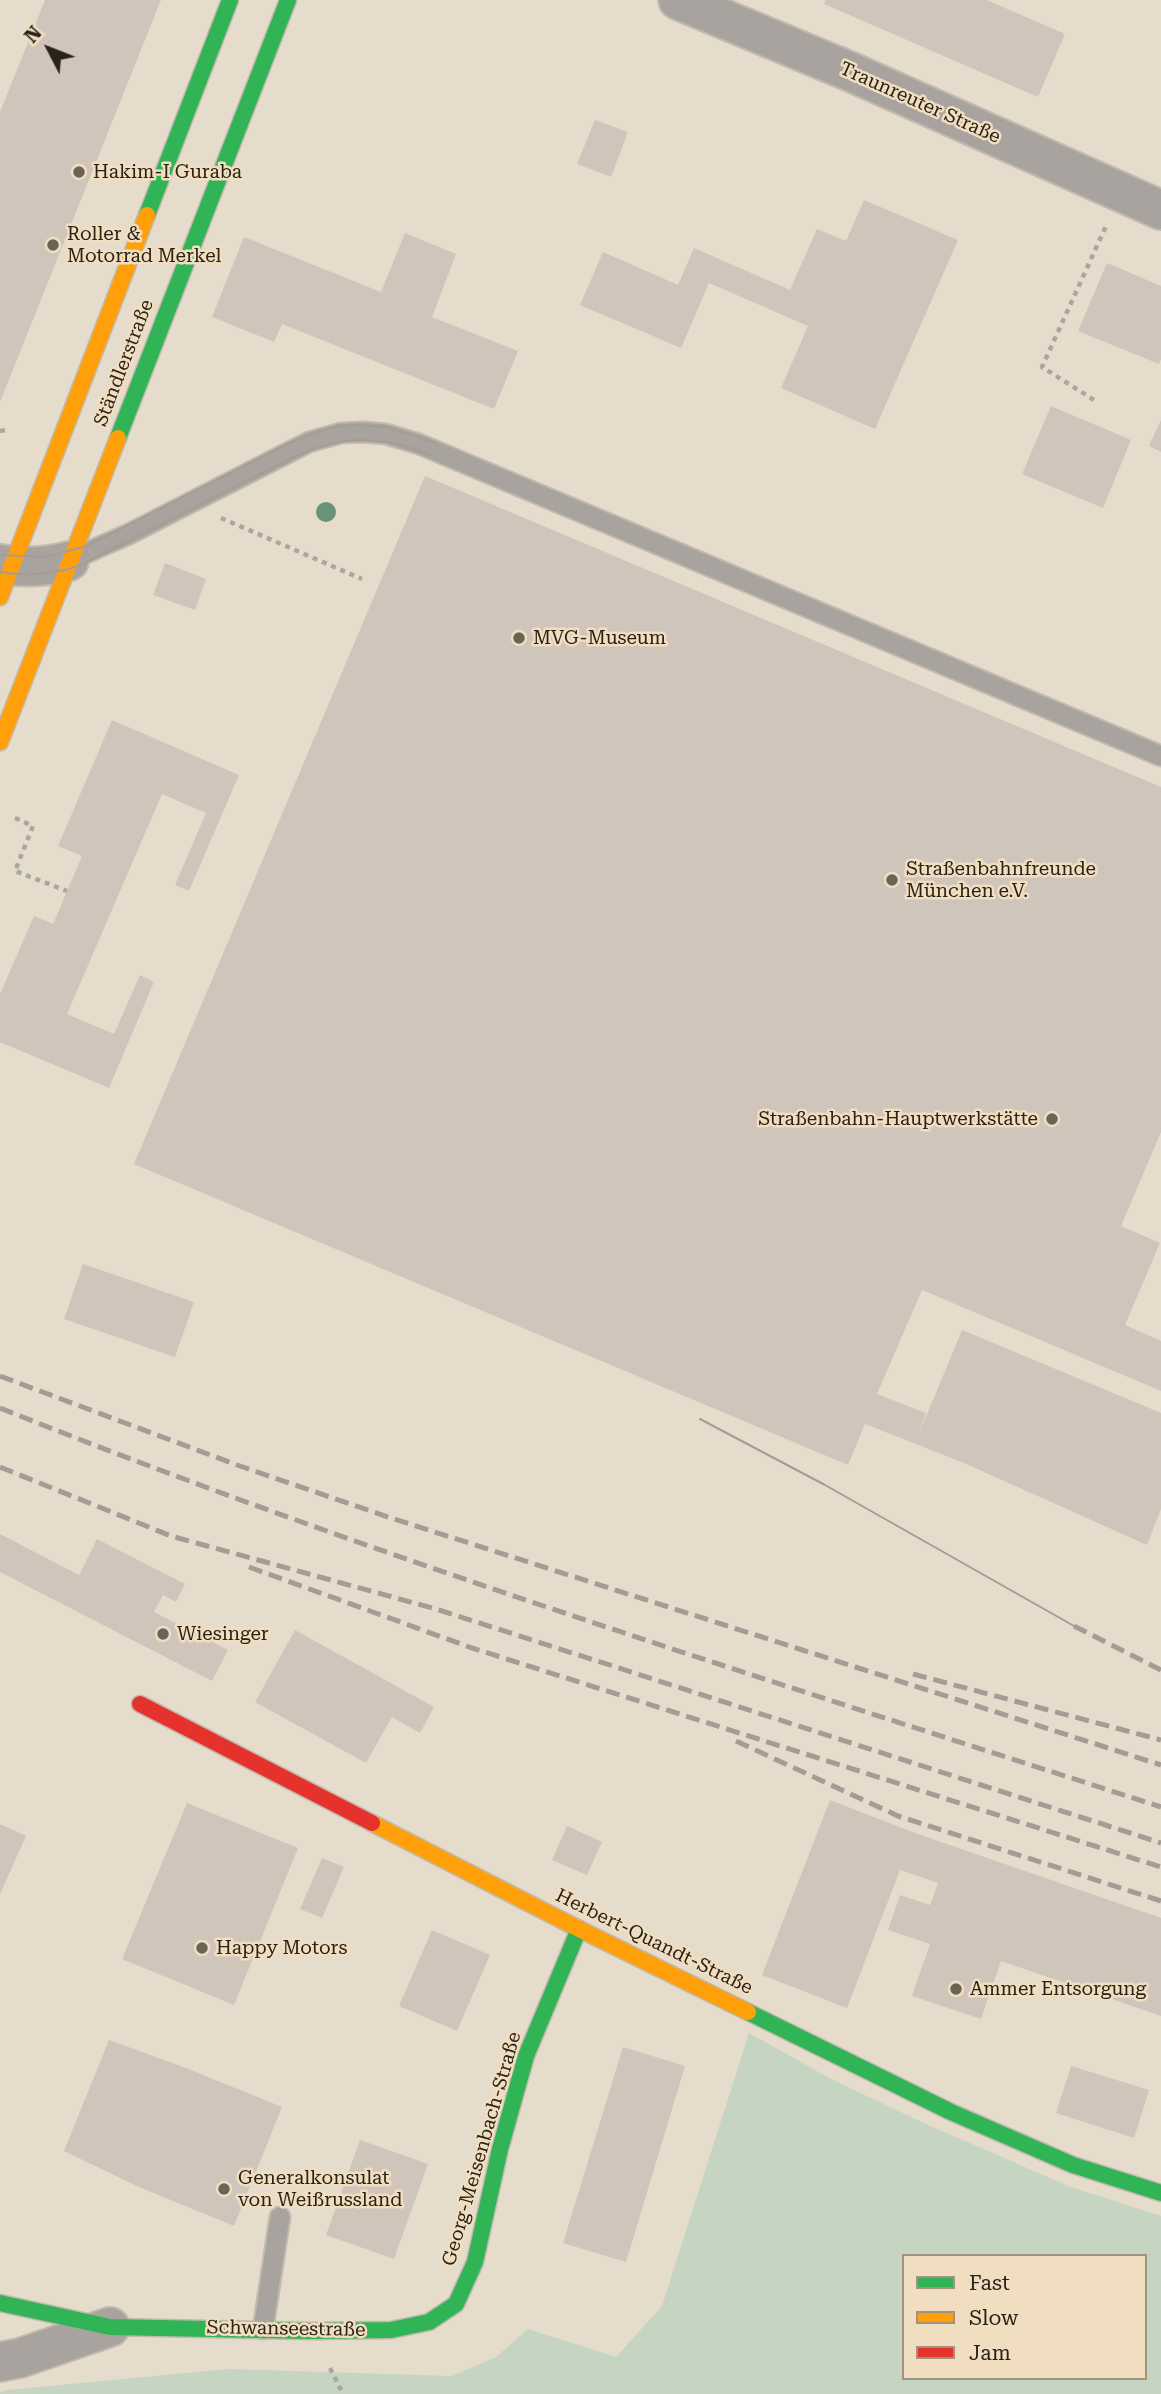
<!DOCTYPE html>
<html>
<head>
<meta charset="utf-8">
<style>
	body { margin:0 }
	#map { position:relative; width:1161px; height:2394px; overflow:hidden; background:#e6dccc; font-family:"Roboto Serif",serif }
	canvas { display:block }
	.legend { position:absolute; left:902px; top:2254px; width:245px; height:126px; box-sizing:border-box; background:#f1dec1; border:2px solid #a1937d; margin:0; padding:9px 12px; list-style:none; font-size:21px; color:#292217 }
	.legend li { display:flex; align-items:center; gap:14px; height:35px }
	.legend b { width:35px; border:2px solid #a1937d }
	.north { position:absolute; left:14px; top:14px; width:70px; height:70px; -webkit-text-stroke:5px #f1dec1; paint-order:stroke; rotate:312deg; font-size:19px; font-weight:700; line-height:28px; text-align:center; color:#292217 }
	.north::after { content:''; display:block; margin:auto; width:24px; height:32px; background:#292217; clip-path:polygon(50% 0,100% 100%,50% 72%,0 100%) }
</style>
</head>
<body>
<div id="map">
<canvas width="1161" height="2394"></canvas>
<ul class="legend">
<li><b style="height:9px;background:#30b455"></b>Fast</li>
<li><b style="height:9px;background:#ff9f0a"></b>Slow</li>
<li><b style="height:9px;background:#e5322d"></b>Jam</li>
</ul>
<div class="north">N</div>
</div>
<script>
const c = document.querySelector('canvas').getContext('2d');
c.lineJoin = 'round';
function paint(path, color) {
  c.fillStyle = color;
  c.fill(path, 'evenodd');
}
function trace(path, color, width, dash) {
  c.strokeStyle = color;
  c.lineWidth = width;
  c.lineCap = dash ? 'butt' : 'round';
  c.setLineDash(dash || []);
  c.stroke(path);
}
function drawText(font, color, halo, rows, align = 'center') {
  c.font = font + ' "Roboto Serif",serif';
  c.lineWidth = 5;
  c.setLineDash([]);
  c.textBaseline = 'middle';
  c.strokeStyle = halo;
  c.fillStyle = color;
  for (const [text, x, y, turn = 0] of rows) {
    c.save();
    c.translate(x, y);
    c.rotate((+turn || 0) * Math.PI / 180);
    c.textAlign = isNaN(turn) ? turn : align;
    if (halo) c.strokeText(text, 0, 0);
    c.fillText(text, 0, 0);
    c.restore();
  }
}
paint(new Path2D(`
	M 749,2033 L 833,2080 L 926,2124 L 1071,2187 L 1161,2216 L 1161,2394 L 0,2394 L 0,2392 L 8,2390 L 228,2369 L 452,2376 L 496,2357 L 528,2329 L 616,2357 L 662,2306 ZM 904,2256 L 1145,2256 L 1145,2378 L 904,2378 Z`), '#c5d5c1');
paint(new Path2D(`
	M 45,0 L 161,0 L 0,402 L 0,112 Z
	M 826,0 L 987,0 L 1065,34 L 1038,97 L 824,4 Z
	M 595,120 L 628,132 L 611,177 L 577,164 Z
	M 864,200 L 958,240 L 875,429 L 781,388 L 808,326 L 709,283 L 681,348 L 580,305 L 603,252 L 678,285 L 694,248 L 790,290 L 817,229 L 846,241 Z
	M 405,233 L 456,254 L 432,317 L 518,351 L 494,409 L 282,324 L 274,342 L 212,317 L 244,237 L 381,292 Z
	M 1107,263 L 1161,286 L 1161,359 L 1159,364 L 1078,331 Z
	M 1051,406 L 1131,440 L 1103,508 L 1022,474 Z
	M 1161,420 L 1161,452 L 1149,446 Z
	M 425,476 L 1161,787 L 1161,1132 L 1121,1226 L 1160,1243 L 1125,1325 L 1161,1341 L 1161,1391 L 922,1290 L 877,1394 L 926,1413 L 918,1436 L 962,1330 L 1161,1413 L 1161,1509 L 1147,1545 L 964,1463 L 865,1424 L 848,1465 L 134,1164 Z
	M 165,563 L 206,579 L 195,610 L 153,595 Z
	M 112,720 L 239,775 L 189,891 L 175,885 L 206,813 L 162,794 L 67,1014 L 114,1034 L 140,975 L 154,982 L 109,1088 L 0,1042 L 0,994 L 34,916 L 53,924 L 82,856 L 58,846 Z
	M 83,1264 L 194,1302 L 175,1357 L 64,1319 Z
	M 0,1534 L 79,1575 L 97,1539 L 185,1584 L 176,1602 L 163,1595 L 154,1612 L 228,1650 L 212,1681 L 0,1572 Z
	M 295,1630 L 434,1707 L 420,1733 L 392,1717 L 366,1763 L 255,1702 Z
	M 830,1800 L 915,1833 L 1161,1918 L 1161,2016 L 1001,1961 L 981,2019 L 912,1996 L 930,1944 L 888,1930 L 900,1895 L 930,1905 L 938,1883 L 900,1870 L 847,2008 L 762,1975 Z
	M 187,1803 L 298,1848 L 234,2005 L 122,1959 Z
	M 0,1824 L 26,1836 L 0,1894 Z
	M 567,1826 L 602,1842 L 587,1875 L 552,1860 Z
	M 322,1858 L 344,1867 L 322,1918 L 300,1909 Z
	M 432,1930 L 490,1955 L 457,2031 L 399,2006 Z
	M 109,2040 L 186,2068 L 282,2107 L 234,2226 L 139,2187 L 64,2151 Z
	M 623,2047 L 685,2066 L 626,2262 L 563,2243 Z
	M 1071,2066 L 1149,2090 L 1134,2138 L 1056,2113 Z
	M 360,2140 L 428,2164 L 394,2259 L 326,2235 Z`), '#d0c5bb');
const lane = new Path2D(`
	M 70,560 L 129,534 L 309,442 L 341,433 L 364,432 L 386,434 L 419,444 L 1161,756
	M 263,2329 L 280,2217`);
const street = new Path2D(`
	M 678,0 L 851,72 L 1161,210
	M 0,564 C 23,568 47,567 69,561
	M 0,2362 L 20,2358 L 110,2327`);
const fast = new Path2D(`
	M 147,215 L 230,0
	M 118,438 L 288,0
	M 748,2012 L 951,2112 L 1073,2165 L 1161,2193
	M 0,2303 L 110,2327 L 309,2331 L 391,2330 L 429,2322 L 456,2304 L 475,2262 L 500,2149 L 526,2056 L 579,1929`);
const slow = new Path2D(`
	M 0,597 L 147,215
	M 0,742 L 118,438
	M 372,1823 L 579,1929 L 748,2012`);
const jam = new Path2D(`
	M 140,1704 L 372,1823`);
trace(lane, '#c2baae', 23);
trace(street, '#c2baae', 42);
trace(fast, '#c2baae', 19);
trace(slow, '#c2baae', 19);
trace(jam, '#c2baae', 19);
trace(new Path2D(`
	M 1094,400 L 1042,367 L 1106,226
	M 0,431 L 6,430
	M 221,518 L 362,579
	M 15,818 L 33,826 L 15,871 L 67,891
	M 330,2368 L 343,2394`), '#aba69f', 4.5, [5, 5]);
trace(lane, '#a9a39f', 19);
trace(street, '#a9a39f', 38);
trace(fast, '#30b455', 16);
trace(slow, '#ff9f0a', 16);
trace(jam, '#e5322d', 16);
trace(new Path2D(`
	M 0,555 L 45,557 L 87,546 L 289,443 L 334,427 L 354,425 L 388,427 L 436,443
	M 0,572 C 27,577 53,574 79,566 L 292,458 C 340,434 381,435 431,455
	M 700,1419 L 825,1485 L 1074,1626`), '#a59d95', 2);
trace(new Path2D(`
	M 0,1376 L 237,1465 L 391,1518 L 1161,1765
	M 0,1408 C 380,1560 772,1681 1161,1807
	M 0,1467 L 171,1536 L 436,1609 L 1161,1843
	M 249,1567 L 472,1648 L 1161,1867
	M 1074,1626 L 1161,1670
	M 913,1674 L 1161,1740
	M 736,1741 L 898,1816 L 1161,1901`), '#a59d95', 5, [14, 7]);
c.fillStyle = '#6a9278';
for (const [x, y] of [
	[326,512]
]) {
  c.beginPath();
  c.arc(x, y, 10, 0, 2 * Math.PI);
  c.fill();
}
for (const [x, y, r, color] of [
	[79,172,7,"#6b6356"],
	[53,245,7,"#6b6356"],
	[519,638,7,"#6b6356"],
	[892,880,7,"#6b6356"],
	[1052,1119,7,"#6b6356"],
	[163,1634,7,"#6b6356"],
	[202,1948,7,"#6b6356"],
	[956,1989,7,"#6b6356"],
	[224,2189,7,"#6b6356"]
]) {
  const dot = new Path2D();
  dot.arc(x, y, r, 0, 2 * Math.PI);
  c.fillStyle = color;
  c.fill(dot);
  trace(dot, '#f1dec1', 2.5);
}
drawText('19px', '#292217', '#f1dec1', [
	["Traunreuter Straße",920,103,24],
	["Ständlerstraße",124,363,-69],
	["Herbert-Quandt-Straße",654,1942,26],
	["Georg-Meisenbach-Straße",482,2149,-74],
	["Schwanseestraße",286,2329,1]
]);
drawText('19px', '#292217', '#f1dec1', [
	["Hakim-I Guraba",93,172],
	["Roller &",67,234],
	["Motorrad Merkel",67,256],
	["MVG-Museum",533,638],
	["Straßenbahnfreunde",906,869],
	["München e.V.",906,891],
	["Straßenbahn-Hauptwerkstätte",1038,1119,"right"],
	["Wiesinger",177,1634],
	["Happy Motors",216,1948],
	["Ammer Entsorgung",970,1989],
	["Generalkonsulat",238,2178],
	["von Weißrussland",238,2200]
], 'left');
</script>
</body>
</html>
